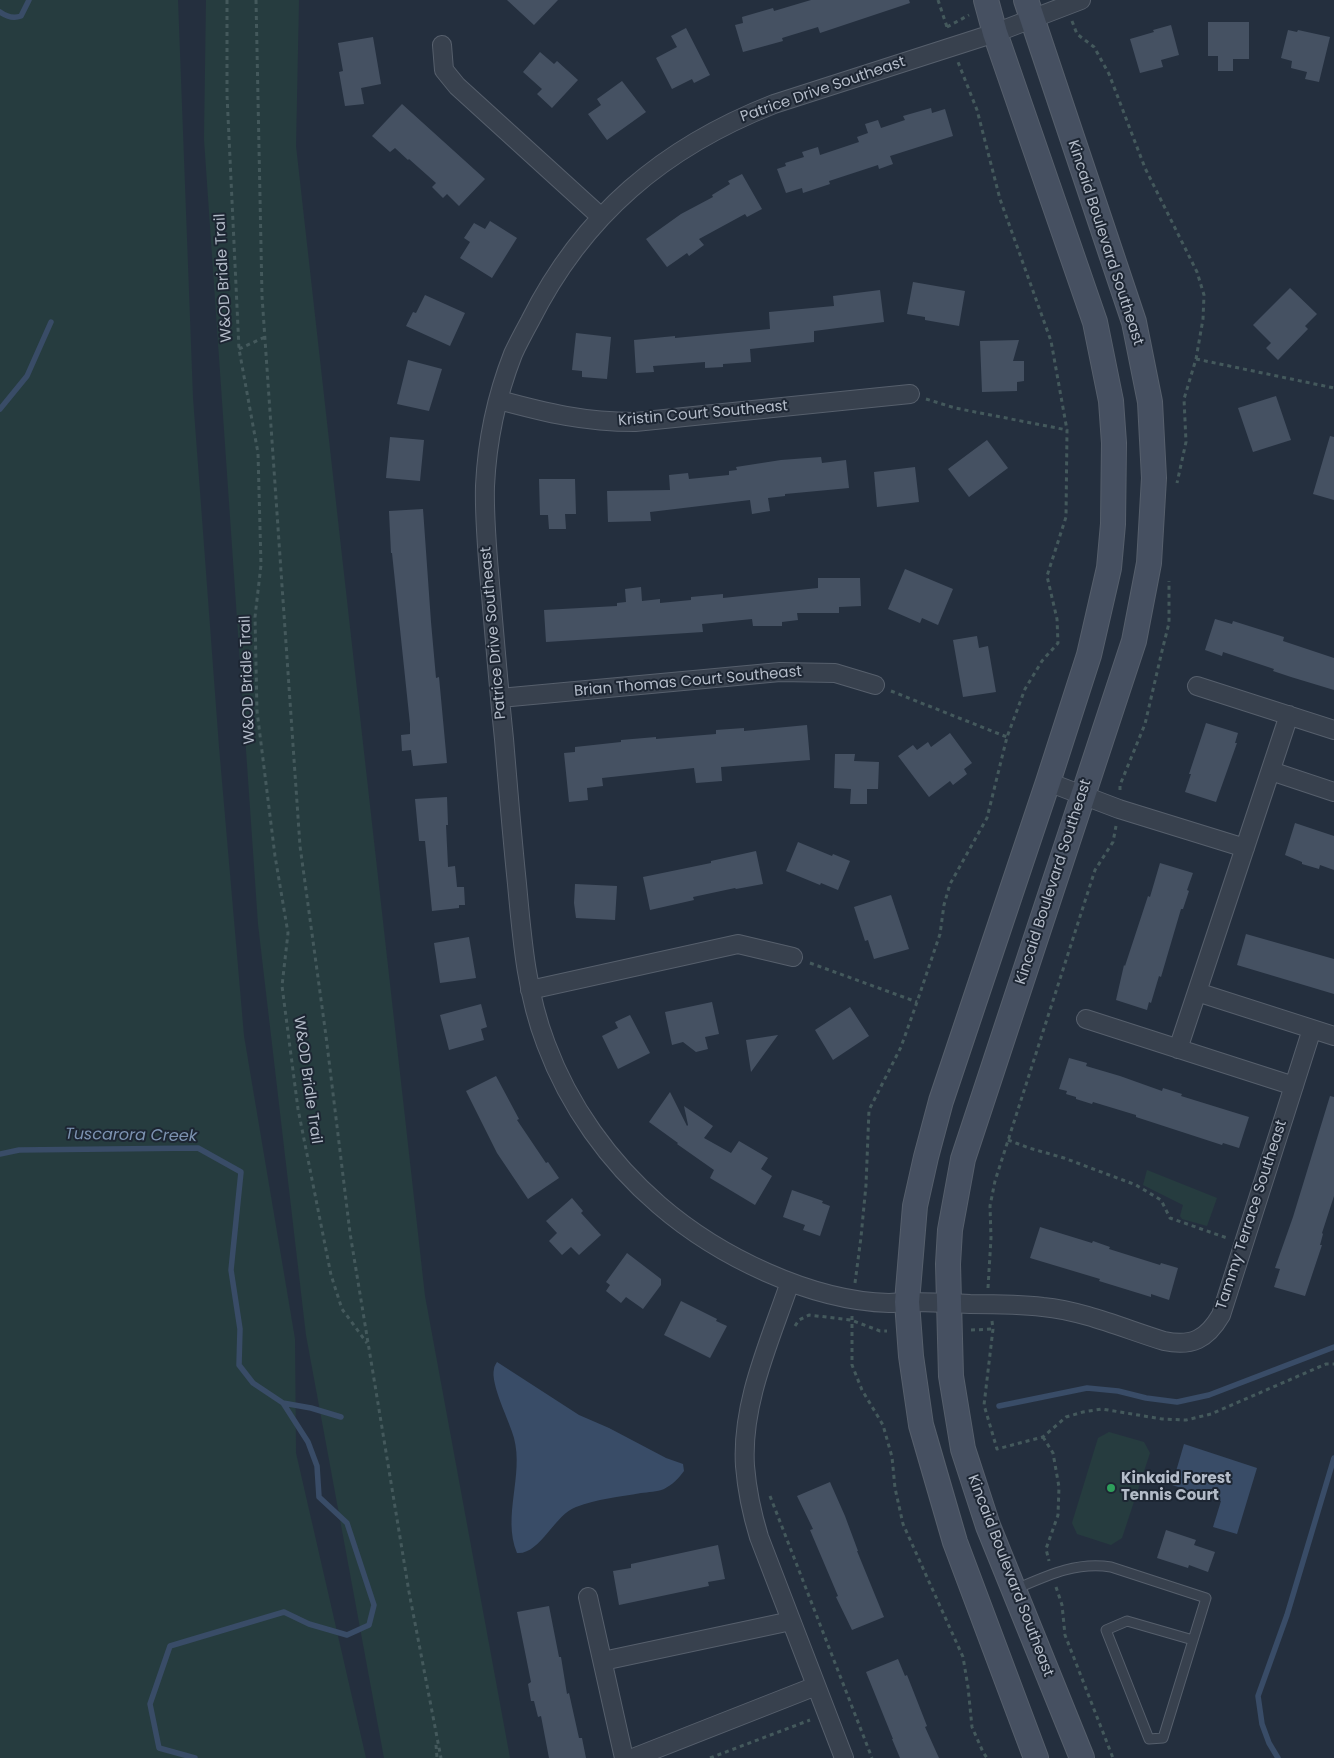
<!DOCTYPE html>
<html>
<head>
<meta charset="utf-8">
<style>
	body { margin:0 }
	canvas { display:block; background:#242f3e }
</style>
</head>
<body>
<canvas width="1334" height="1758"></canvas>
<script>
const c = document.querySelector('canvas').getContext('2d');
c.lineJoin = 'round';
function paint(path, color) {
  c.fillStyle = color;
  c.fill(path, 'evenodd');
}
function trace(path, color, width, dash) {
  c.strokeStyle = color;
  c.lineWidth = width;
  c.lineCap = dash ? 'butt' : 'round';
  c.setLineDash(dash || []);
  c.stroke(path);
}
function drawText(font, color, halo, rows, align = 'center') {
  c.font = font + ' Poppins,sans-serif';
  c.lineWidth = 4;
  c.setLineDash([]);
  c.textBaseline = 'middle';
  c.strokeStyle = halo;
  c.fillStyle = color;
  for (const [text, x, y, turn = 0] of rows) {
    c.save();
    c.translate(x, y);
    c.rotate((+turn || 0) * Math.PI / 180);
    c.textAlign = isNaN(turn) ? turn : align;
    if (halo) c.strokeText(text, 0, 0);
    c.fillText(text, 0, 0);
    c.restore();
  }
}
paint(new Path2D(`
	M 0,0 L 178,0 L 193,398 L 219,747 L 244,1036 L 295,1339 L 296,1453 L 366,1758 L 0,1758 Z
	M 206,0 L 299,0 L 296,146 L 425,1296 L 510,1758 L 384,1758 L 306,1335 L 258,924 L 204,139 Z
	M 1147,1170 L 1217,1198 L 1207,1226 L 1182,1219 L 1180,1216 L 1183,1205 L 1143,1185 Z
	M 1109,1432 L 1144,1442 L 1150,1453 L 1122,1538 L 1111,1545 L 1077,1534 L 1072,1523 L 1098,1438 Z`), '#263c3f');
paint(new Path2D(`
	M 497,1362 L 579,1415 L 609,1428 L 666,1458 L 683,1464 L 684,1471 C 679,1478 672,1485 664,1489 C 657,1492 648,1492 641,1493 C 619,1497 597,1499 576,1507 C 555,1514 540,1555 517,1553 C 502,1516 524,1476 514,1438 C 510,1422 490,1384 494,1369 C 494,1366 496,1364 497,1362 Z
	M 1184,1444 L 1257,1468 L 1237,1534 L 1213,1527 L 1221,1501 L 1172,1485 Z`), '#394c67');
trace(new Path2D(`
	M 0,12 C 7,17 13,19 21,16 L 29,0
	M 0,409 L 27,376 L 51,322
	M 0,1154 L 19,1150 L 198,1148 L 241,1172 L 231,1270 L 240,1329 L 239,1365 L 253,1383 L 283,1403 L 308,1442 L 317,1466 L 319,1497 L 347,1523 L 374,1605 L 369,1625 L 347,1635 L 309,1624 L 284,1612 L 170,1646 L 150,1704 L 159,1748 L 195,1758
	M 283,1403 L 311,1408 L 341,1417
	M 999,1406 L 1087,1388 L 1118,1391 L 1146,1398 L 1177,1402 L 1209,1395 L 1334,1347
	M 1278,1758 L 1269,1743 L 1262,1724 L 1258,1696 L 1287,1615 L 1334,1458`), '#394c67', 5.5);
paint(new Path2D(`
	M 507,0 L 558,0 L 534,25 Z
	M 811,0 L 909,0 L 910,3 L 820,33 L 818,27 L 782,38 L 783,41 L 743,52 L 735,25 L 743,23 L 742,17 L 773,8 L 774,11 Z
	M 1208,22 L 1249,22 L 1249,59 L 1233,59 L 1233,71 L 1218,71 L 1218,56 L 1208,56 Z
	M 1171,25 L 1179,55 L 1161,60 L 1163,67 L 1140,73 L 1130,39 L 1154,32 L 1153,30 Z
	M 686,28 L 710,75 L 694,83 L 692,79 L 672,89 L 656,58 L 677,47 L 671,36 Z
	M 1288,30 L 1297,32 L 1298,30 L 1330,37 L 1319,82 L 1305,79 L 1307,72 L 1291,68 L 1292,61 L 1281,58 Z
	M 373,37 L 381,84 L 361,88 L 364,104 L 345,106 L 339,72 L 343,71 L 338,43 Z
	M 540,52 L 554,64 L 557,61 L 578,80 L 552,108 L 537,94 L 542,89 L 523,72 Z
	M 622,81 L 646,112 L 607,140 L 588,114 L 601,105 L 597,99 Z
	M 402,104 L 485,179 L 459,206 L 447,194 L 443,198 L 432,187 L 436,183 L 409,159 L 408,160 L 395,148 L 390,152 L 372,136 Z
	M 931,108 L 932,113 L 945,109 L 953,136 L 890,156 L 893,164 L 879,169 L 878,165 L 829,181 L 830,184 L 803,193 L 802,188 L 786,193 L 777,169 L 786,166 L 785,163 L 804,157 L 802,152 L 818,147 L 820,155 L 859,142 L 857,137 L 868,133 L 865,124 L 878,120 L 881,128 L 905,120 L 903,116 Z
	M 742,174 L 762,209 L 747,217 L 745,214 L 699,239 L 704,245 L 689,256 L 687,253 L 667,267 L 646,239 L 681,214 L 713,197 L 712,195 L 730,184 L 728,181 Z
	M 490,221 L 517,238 L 492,278 L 460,258 L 470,242 L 464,238 L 474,223 L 485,229 Z
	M 913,282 L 965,291 L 959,326 L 925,320 L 925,317 L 907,314 Z
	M 1290,288 L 1317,314 L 1305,326 L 1308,329 L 1278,360 L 1266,348 L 1271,343 L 1253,325 Z
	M 880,290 L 884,322 L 814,331 L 814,342 L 750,349 L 751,362 L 723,364 L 723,367 L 705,368 L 705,362 L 653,366 L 654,372 L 636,373 L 634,340 L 675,336 L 675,338 L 770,329 L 769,312 L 834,306 L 833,296 Z
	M 425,295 L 465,313 L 450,346 L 406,326 L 413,312 L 416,313 Z
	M 576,333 L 611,337 L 607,379 L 582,377 L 582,371 L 572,370 Z
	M 1019,340 L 1013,361 L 1024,361 L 1024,381 L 1017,382 L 1017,391 L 982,392 L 980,341 Z
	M 408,360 L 442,369 L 429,411 L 397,404 Z
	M 1276,396 L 1291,440 L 1253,452 L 1238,408 Z
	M 1330,436 L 1334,437 L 1334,500 L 1313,494 Z
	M 390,437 L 424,440 L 420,481 L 386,478 Z
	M 987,440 L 1008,468 L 969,497 L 948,469 Z
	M 821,457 L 822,463 L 846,460 L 849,488 L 785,494 L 785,496 L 768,498 L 770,511 L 752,514 L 750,500 L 650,512 L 651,521 L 608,522 L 607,491 L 670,490 L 669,475 L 688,473 L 689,479 L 729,475 L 729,471 L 737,470 L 736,467 L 781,460 Z
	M 915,467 L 919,502 L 877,507 L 874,472 Z
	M 539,479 L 575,479 L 576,514 L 565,514 L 566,529 L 549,529 L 548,515 L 540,515 Z
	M 423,509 L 431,622 L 436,678 L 439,677 L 447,763 L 413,766 L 411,750 L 402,751 L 401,735 L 410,734 L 410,724 L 392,553 L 391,553 L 389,511 Z
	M 905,569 L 953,589 L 938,625 L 922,618 L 920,623 L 888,609 Z
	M 818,578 L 860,578 L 861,606 L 839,607 L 839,613 L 797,613 L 798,620 L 782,622 L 782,626 L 753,626 L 752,619 L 702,624 L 703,632 L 546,642 L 544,610 L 617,606 L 617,603 L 626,602 L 625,589 L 641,587 L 642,601 L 660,599 L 660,603 L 691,600 L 691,597 L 723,594 L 723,598 L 818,588 Z
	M 1215,619 L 1232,624 L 1233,621 L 1284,637 L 1283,641 L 1334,658 L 1334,690 L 1291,677 L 1273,671 L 1274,669 L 1223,652 L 1222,656 L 1205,650 Z
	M 977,636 L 979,648 L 988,646 L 996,692 L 963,697 L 953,640 Z
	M 1206,723 L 1238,733 L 1235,743 L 1237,743 L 1216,802 L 1185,792 L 1191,774 L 1189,774 Z
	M 807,725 L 810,760 L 721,767 L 722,781 L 696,783 L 694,768 L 602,778 L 603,786 L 587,788 L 588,800 L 569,802 L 564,753 L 575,752 L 575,747 L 621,742 L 621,740 L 656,737 L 656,739 L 716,734 L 716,730 L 744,728 L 744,731 Z
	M 950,733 L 972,763 L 964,769 L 967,774 L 953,785 L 950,781 L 929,797 L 898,756 L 913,745 L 917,750 L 928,742 L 931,747 Z
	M 835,754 L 855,754 L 854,761 L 879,762 L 878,789 L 867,789 L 867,804 L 850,804 L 851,789 L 834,788 Z
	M 447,797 L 448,825 L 446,825 L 448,867 L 455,866 L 457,887 L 464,887 L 465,905 L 459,905 L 459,908 L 432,911 L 425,841 L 419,841 L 415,799 Z
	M 1295,823 L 1334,836 L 1334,870 L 1320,865 L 1319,869 L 1302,864 L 1302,862 L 1285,855 Z
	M 798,842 L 832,856 L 833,854 L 850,861 L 838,890 L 821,883 L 820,885 L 786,871 Z
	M 756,851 L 763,884 L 736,889 L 735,888 L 693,897 L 694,900 L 650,910 L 643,877 L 711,863 L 711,861 Z
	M 1160,863 L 1193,873 L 1187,890 L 1189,891 L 1183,909 L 1181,909 L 1161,977 L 1159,976 L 1151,1003 L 1149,1002 L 1147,1010 L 1116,1000 L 1124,965 L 1125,966 L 1148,896 L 1150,897 Z
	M 575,884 L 617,886 L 615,920 L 576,918 L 574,903 Z
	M 891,895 L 909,949 L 874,959 L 868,940 L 865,941 L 854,907 Z
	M 1246,934 L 1334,959 L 1334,994 L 1237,965 Z
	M 469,937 L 476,978 L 440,983 L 434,943 Z
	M 712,1002 L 719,1034 L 705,1037 L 708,1049 L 696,1052 L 683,1042 L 672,1045 L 665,1012 Z
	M 481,1004 L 487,1027 L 481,1029 L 484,1040 L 449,1050 L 440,1015 Z
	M 850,1007 L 869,1036 L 833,1060 L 815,1030 Z
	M 630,1015 L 650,1053 L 618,1069 L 602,1036 L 618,1028 L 615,1022 Z
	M 778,1035 L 751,1072 L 746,1040 Z
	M 1069,1058 L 1087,1063 L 1086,1066 L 1120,1076 L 1162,1091 L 1163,1088 L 1182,1094 L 1181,1096 L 1249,1117 L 1239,1148 L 1223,1143 L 1222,1145 L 1136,1117 L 1136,1115 L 1093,1102 L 1092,1104 L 1076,1099 L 1076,1097 L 1066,1094 L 1067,1091 L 1059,1089 Z
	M 496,1076 L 519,1119 L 517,1120 L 546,1163 L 548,1162 L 559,1178 L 528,1199 L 497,1153 L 466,1091 Z
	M 670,1092 L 687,1126 L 688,1125 L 684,1106 L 713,1126 L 704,1138 L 731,1153 L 739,1141 L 768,1158 L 761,1169 L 772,1176 L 755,1205 L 710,1178 L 714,1170 L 677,1144 L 678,1143 L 649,1122 Z
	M 1330,1096 L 1334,1097 L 1334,1196 L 1322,1233 L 1323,1234 L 1320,1245 L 1322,1245 L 1305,1296 L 1274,1287 L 1280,1269 L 1275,1268 L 1293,1217 Z
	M 792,1190 L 823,1201 L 822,1203 L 830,1206 L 820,1236 L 803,1230 L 805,1225 L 783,1217 Z
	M 572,1198 L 583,1211 L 581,1213 L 601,1235 L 579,1255 L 571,1247 L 562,1255 L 549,1241 L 557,1233 L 546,1221 Z
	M 1040,1227 L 1092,1243 L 1093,1241 L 1110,1247 L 1109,1249 L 1160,1265 L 1161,1263 L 1178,1268 L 1169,1300 L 1151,1294 L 1151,1297 L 1099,1281 L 1100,1279 L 1030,1258 Z
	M 627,1253 L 661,1279 L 661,1285 L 643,1309 L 626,1297 L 621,1303 L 606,1291 L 610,1285 L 606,1282 Z
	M 681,1301 L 717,1319 L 716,1321 L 727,1326 L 710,1358 L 664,1335 Z
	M 830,1482 L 845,1516 L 858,1551 L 857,1551 L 884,1617 L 852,1630 L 836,1597 L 838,1596 L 810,1530 L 813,1529 L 797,1496 Z
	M 1166,1530 L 1196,1540 L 1194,1545 L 1215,1552 L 1208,1572 L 1189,1565 L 1188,1568 L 1157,1558 Z
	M 718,1545 L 725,1579 L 708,1582 L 709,1586 L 619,1605 L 613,1571 L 631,1568 L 631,1564 Z
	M 549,1606 L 559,1657 L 561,1657 L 567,1694 L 569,1693 L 579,1738 L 582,1738 L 586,1758 L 549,1758 L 541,1716 L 538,1717 L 534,1701 L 531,1701 L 528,1684 L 531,1682 L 517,1612 Z
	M 898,1659 L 905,1676 L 907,1675 L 927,1726 L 925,1727 L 939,1758 L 900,1758 L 892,1739 L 893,1739 L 866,1672 Z`), '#455162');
const lane = new Path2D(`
	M 1016,1589 C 1046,1576 1077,1561 1111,1567 L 1206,1598 L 1163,1738 L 1149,1739 L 1106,1630 L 1127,1621 L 1193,1640`);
const street = new Path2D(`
	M 1081,0 L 995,33 L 774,104 C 664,147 583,215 530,321 C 524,332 518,343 513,354 C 497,395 487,442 485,486 C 484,522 488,559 491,595 C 495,643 499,691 504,739 C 508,787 512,836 517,884 C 522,938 526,992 546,1044 C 569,1106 609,1162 659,1205 C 718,1256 810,1301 889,1303 C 895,1303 901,1302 907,1302 C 928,1302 949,1303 970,1304 C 994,1304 1019,1304 1043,1307 C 1084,1311 1125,1329 1164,1341 C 1192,1347 1207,1339 1221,1315 L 1312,1029
	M 442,45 L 444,70 L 457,86 L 601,217
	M 499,400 C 547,413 584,422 635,422 L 910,394
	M 1197,686 L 1334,730
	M 500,698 L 780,672 L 835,673 L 875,685
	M 1271,771 L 1334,792
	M 1048,782 L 1119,809 L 1245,848
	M 530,990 L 738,944 L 793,957
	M 1197,992 L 1334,1036
	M 1086,1019 L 1294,1086
	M 1178,1049 L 1289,715
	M 790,1282 C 770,1341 741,1403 745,1466 C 747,1491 752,1514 759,1537 L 844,1758
	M 588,1597 L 624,1758
	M 603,1661 L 791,1621
	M 633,1758 L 816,1686`);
const secondary = new Path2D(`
	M 986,0 L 995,33 L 1095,322 L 1111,401 L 1114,443 L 1113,524 L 1109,568 L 1089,655 L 1048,782 L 941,1101 L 926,1157 L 915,1206 L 907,1302 L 911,1356 L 921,1425 L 955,1542 L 1036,1758
	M 1026,0 L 1134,322 L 1150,402 L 1154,478 L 1149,563 L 1134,641 L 963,1159 L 950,1230 L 948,1264 L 951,1376 L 963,1449 L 988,1526 L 1082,1758`);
trace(lane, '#565f6c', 11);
trace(street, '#565f6c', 20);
trace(secondary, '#565f6c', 26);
trace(new Path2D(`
	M 227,0 L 227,95 L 239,349 L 258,453 L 261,565 L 255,617 L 257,711 L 275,856 L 288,933 L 282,986 L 298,1109 L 331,1275 L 342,1309 L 367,1343
	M 256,0 L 262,296 L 300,846 L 326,1036 L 350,1233 L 409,1592 L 441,1758
	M 938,0 L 948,30
	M 1072,21 L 1077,34 L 1094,47 L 1109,74 L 1145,168 L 1197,272 L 1204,295 L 1203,319 L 1196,359 L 1184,399 L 1186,442 L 1177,483
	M 947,27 L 969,15
	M 239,349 L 265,337
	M 1196,359 L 1334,388
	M 926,399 L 955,408 L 1067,430
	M 891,691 L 1007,737
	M 1120,790 L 1120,785 L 1145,724 L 1162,651 L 1169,623 L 1169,581
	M 810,963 L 917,1002
	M 1008,1140 L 1029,1148 L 1064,1158 L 1136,1185 L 1161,1200 L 1170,1218 L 1227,1238
	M 855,1283 L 861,1237 L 866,1185 L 869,1110 L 901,1047 L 917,1002 L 940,934 L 944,905 L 950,884 L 987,818 L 1007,737 L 1025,689 L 1042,661 L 1058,643 L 1057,619 L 1047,576 L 1066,517 L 1067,430 L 1051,341 L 1000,199 L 977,110 L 958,62
	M 988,1288 L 991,1238 L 990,1206 L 995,1181 L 1095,870 L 1113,842 L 1116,826
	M 852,1316 L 852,1365 L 862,1390 L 883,1425 L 892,1457 L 895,1488 L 903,1524 L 963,1657 L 968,1687 L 972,1727 L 983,1752 L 987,1758
	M 992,1321 L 993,1329 L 984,1405 L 997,1449 L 1043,1437 L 1066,1417 L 1083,1412 L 1102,1409 L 1162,1419 L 1186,1420 L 1211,1414 L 1326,1364 L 1334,1364
	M 795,1326 L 799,1320 L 809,1315 L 851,1320 L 880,1331 L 887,1331
	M 971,1330 L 993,1329
	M 1043,1437 L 1053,1453 L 1059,1487 L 1058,1515 L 1046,1549 L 1049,1561
	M 770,1496 L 872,1758
	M 1056,1587 L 1062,1605 L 1065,1635 L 1113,1758
	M 436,1745 L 437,1758
	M 710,1758 L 810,1720`), '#44595c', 3, [4, 4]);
trace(lane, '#38414e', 9);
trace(street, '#38414e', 18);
trace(secondary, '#465061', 24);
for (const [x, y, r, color] of [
	[1111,1488,5,"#2e9e5b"]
]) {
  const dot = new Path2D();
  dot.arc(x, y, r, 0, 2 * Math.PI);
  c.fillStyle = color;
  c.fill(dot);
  trace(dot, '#1d2633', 2);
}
drawText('15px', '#b4bcc9', '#1d2633', [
	["Patrice Drive Southeast",823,90,-19],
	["Kincaid Boulevard Southeast",1105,243,72],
	["W&OD Bridle Trail",224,278,-93],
	["Kristin Court Southeast",703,414,-5],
	["Patrice Drive Southeast",494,633,-95],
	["W&OD Bridle Trail",248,680,-92],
	["Brian Thomas Court Southeast",688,682,-5],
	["Kincaid Boulevard Southeast",1054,882,-72],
	["W&OD Bridle Trail",307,1080,82],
	["Tammy Terrace Southeast",1252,1215,-72],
	["Kincaid Boulevard Southeast",1010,1576,69]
]);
drawText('bold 15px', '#b4bcc9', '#1d2633', [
	["Kinkaid Forest",1121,1479],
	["Tennis Court",1121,1496]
], 'left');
drawText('italic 16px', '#7c92b1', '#1d2633', [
	["Tuscarora Creek",131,1136,1]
]);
</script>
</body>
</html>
